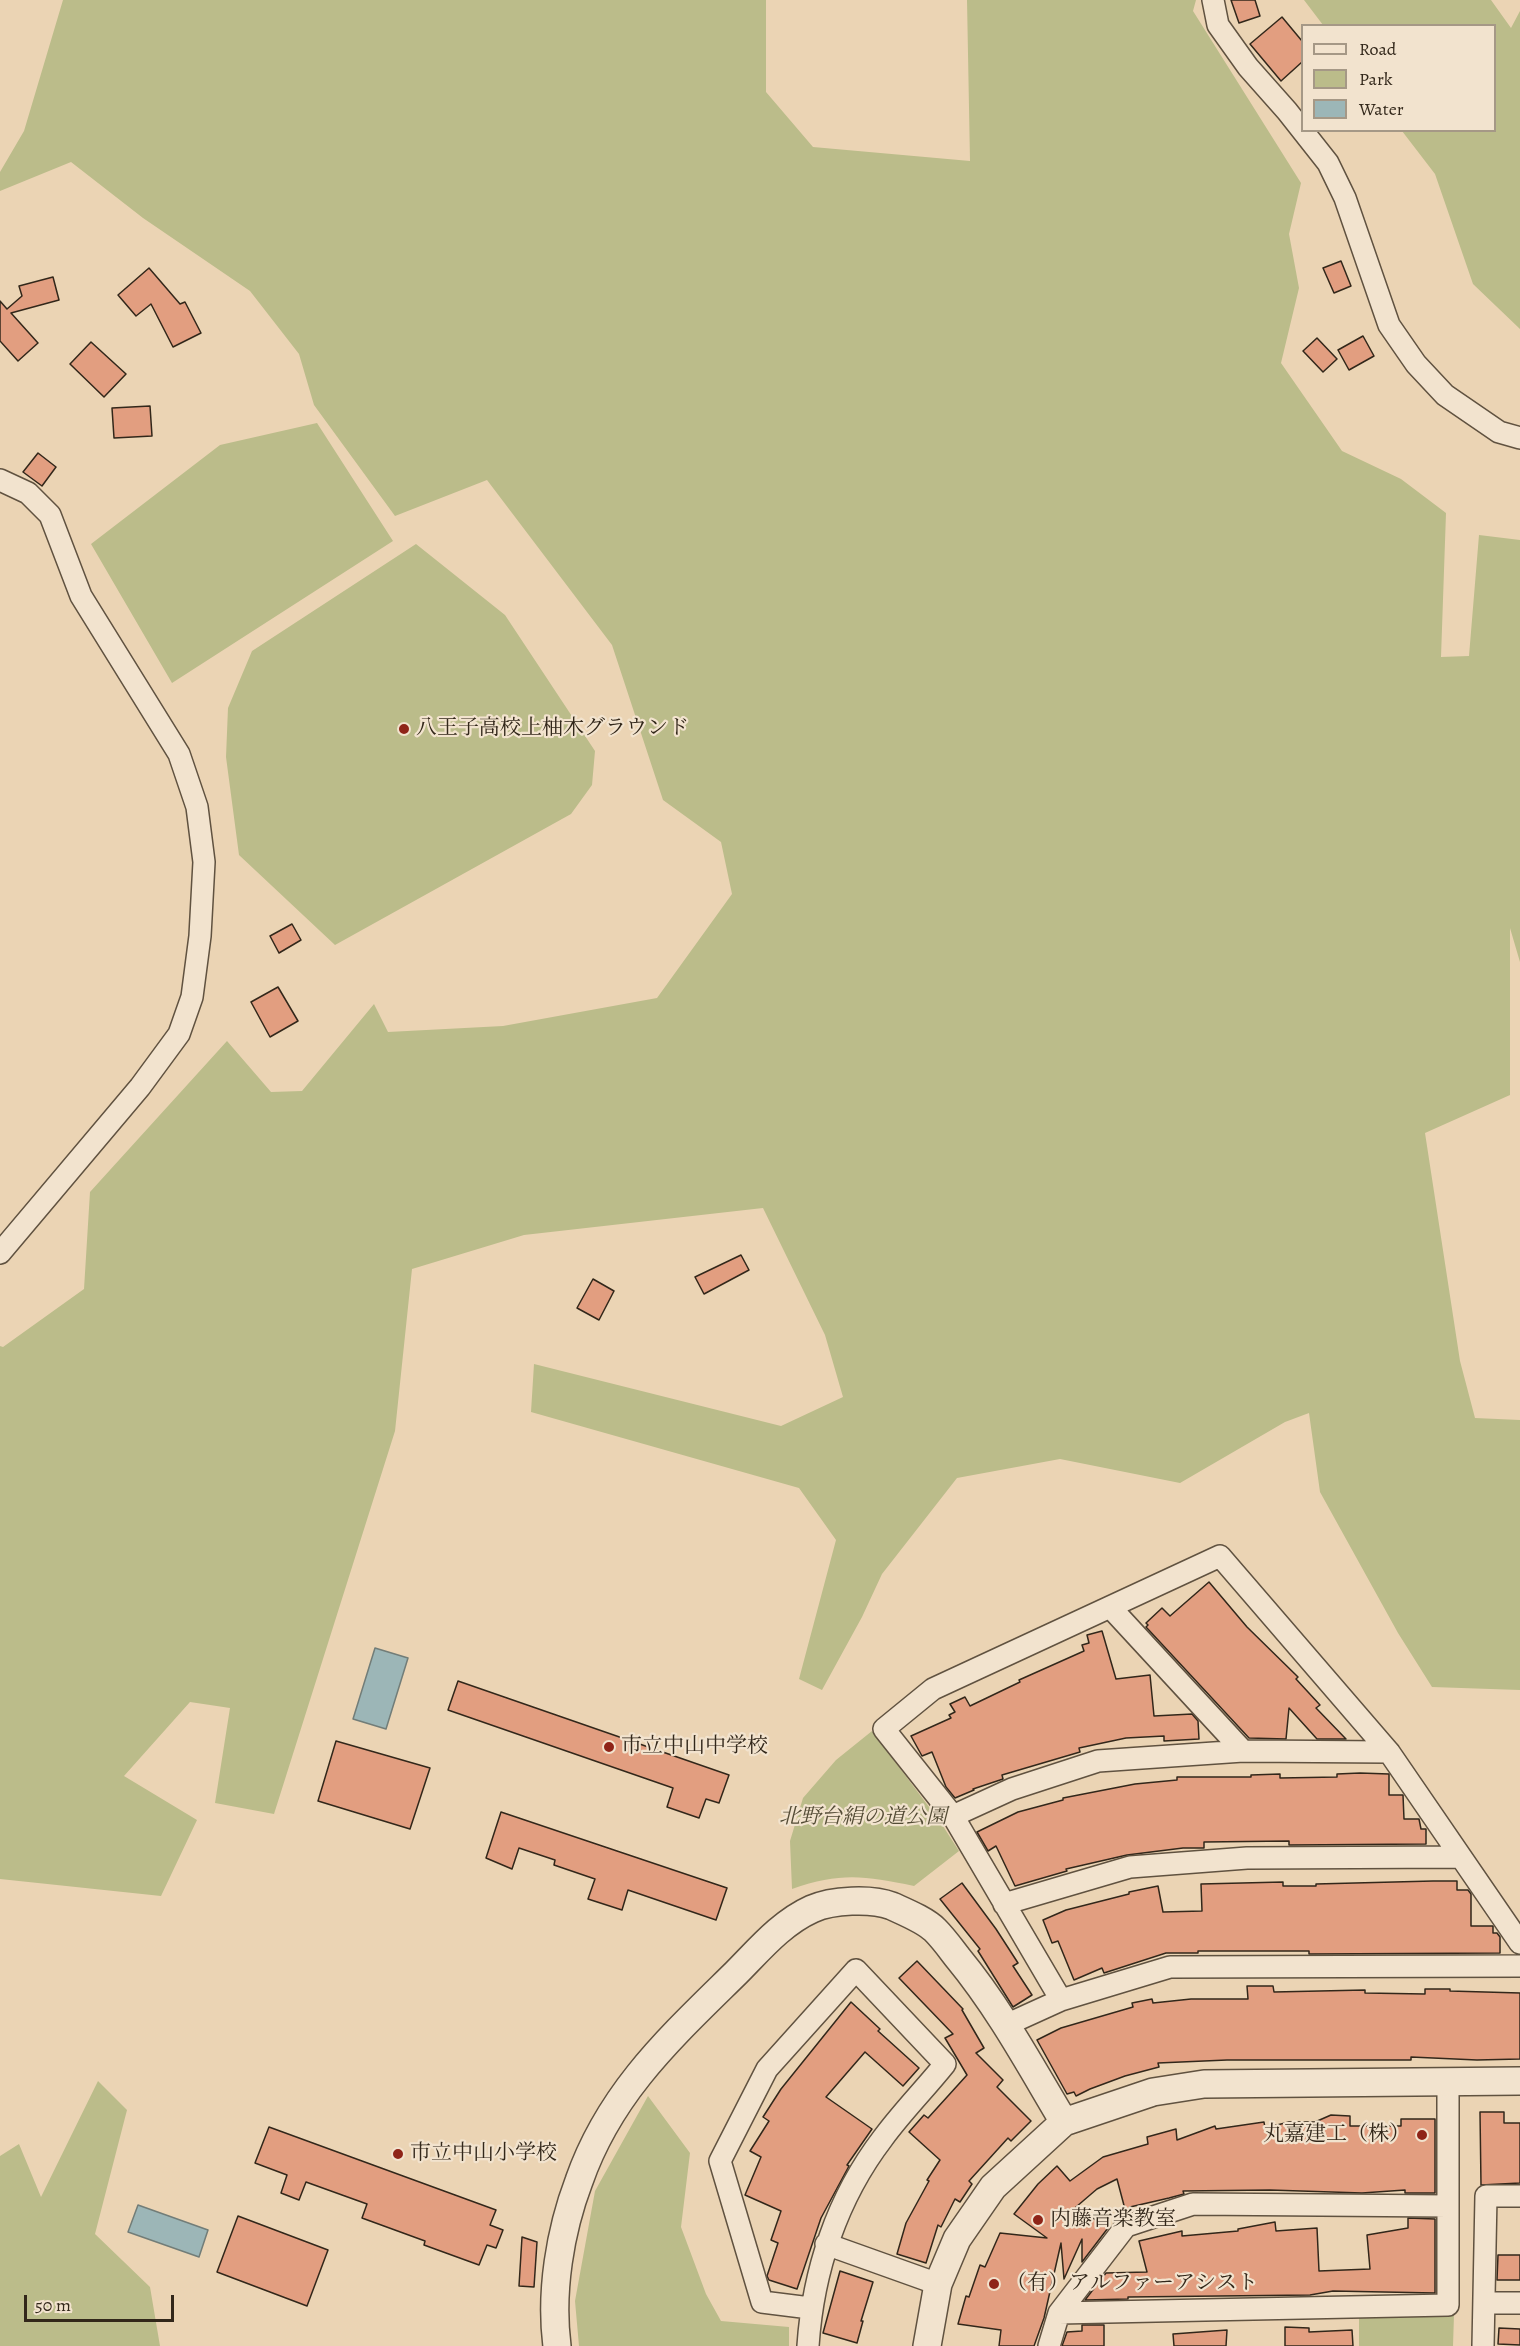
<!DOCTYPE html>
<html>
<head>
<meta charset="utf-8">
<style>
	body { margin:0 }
	#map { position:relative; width:1520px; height:2346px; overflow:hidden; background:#ebd4b4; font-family:Alegreya,serif }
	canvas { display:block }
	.legend { position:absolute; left:1301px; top:24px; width:195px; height:108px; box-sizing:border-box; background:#f2e3ce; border:2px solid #a59886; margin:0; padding:8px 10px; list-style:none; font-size:18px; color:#32271a }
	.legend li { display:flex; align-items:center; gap:12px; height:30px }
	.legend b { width:30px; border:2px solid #a59886 }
	.scale { position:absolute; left:24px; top:2295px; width:150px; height:27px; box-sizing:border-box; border:3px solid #32271a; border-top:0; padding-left:8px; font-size:18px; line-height:21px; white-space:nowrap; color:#32271a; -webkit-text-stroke:4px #f2e3ce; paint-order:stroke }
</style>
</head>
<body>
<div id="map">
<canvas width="1520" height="2346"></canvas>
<ul class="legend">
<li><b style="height:8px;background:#f2e3ce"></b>Road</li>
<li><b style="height:16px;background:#bbbc8a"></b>Park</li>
<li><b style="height:16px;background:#9cb6b7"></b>Water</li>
</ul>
<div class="scale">50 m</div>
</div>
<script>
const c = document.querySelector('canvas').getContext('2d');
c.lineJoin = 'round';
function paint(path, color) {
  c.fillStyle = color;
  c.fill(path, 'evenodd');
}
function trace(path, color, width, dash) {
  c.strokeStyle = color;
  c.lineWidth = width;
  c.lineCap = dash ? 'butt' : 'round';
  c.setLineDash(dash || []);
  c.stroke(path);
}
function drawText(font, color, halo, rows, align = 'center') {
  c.font = font + ' Alegreya,"Noto Serif JP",serif';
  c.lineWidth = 4.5;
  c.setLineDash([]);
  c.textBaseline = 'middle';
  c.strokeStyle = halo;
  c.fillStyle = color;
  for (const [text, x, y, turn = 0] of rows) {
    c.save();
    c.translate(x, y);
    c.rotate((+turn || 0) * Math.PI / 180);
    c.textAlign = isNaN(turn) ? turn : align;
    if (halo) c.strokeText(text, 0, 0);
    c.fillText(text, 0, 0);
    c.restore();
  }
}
paint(new Path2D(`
	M 63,0 L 766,0 L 766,92 L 813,147 L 970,161 L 967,0 L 1196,0 L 1193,11 L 1301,183 L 1289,234 L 1299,288 L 1281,363 L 1342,451 L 1401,479 L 1446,513 L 1441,657 L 1469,656 L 1479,535 L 1520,540 L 1520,962 L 1510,928 L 1510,1095 L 1425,1133 L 1460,1361 L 1475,1418 L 1520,1420 L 1520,1690 L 1432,1687 L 1398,1633 L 1320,1492 L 1309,1413 L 1285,1422 L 1180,1483 L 1060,1459 L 957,1478 L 882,1574 L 862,1617 L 822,1690 L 799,1679 L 836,1540 L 799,1488 L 531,1412 L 534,1364 L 781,1426 L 843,1397 L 825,1335 L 763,1208 L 524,1235 L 412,1269 L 395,1431 L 274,1814 L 215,1803 L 230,1708 L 190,1702 L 124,1776 L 197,1820 L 161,1896 L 0,1879 L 0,1346 L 3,1347 L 84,1289 L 90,1192 L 227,1041 L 271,1092 L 302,1091 L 374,1004 L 388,1032 L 503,1026 L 657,998 L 732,894 L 721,842 L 663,800 L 612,645 L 487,480 L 395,516 L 314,405 L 299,354 L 250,291 L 143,218 L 71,162 L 0,191 L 0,172 L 24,131 Z
	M 1304,0 L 1491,0 L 1511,28 L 1520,11 L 1520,329 L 1473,284 L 1435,174 L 1402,131 L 1494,130 L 1494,26 L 1323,25 Z
	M 317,423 L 393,541 L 172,683 L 91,544 L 220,445 Z
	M 416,544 L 505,615 L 595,751 L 592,785 L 571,814 L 335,945 L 239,855 L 226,757 L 228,708 L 252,651 Z
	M 872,1731 L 941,1823 L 959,1851 L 914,1886 C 865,1876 841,1872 792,1889 L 790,1841 L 803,1798 L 836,1760 Z
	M 98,2081 L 127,2110 L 95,2234 L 150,2287 L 160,2346 L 0,2346 L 0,2156 L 19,2144 L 41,2197 Z
	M 648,2096 L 690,2153 L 681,2227 L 706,2294 L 721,2321 L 789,2327 L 789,2346 L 579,2346 L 575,2301 L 595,2191 Z
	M 1359,2315 L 1454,2315 L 1453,2346 L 1359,2346 Z`), '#bbbc8a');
const water = new Path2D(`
	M 375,1648 L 408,1658 L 386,1729 L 353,1719 Z
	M 138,2205 L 208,2230 L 199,2257 L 128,2232 Z`);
paint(water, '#9cb6b7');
trace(water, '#727d78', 1.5);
const building = new Path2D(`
	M 1231,0 L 1255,0 L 1260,16 L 1239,23 Z
	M 1282,17 L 1302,41 L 1302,62 L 1281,81 L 1250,44 Z
	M 1341,261 L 1351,286 L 1334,293 L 1323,268 Z
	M 149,268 L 180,304 L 185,302 L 201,333 L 173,347 L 151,304 L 136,316 L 118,295 Z
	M 53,277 L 59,300 L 11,313 L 38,343 L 18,361 L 0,341 L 0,301 L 7,309 L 22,296 L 19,286 Z
	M 1363,336 L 1374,356 L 1349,370 L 1338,350 Z
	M 1317,338 L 1337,359 L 1323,372 L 1303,351 Z
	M 91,342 L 126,374 L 104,397 L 70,364 Z
	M 150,406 L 152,436 L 114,438 L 112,408 Z
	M 38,453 L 56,467 L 42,486 L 23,472 Z
	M 292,924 L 301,940 L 279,953 L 270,936 Z
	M 278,987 L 298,1021 L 270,1037 L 251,1002 Z
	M 741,1255 L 749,1270 L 704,1294 L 695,1277 Z
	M 593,1279 L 614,1291 L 599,1320 L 577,1308 Z
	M 1209,1582 L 1247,1627 L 1298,1677 L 1296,1679 L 1320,1705 L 1316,1708 L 1346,1739 L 1317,1739 L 1289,1708 L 1286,1739 L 1249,1738 L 1146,1627 L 1148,1625 L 1146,1623 L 1162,1608 L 1170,1616 Z
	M 1102,1631 L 1116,1679 L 1150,1675 L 1154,1716 L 1192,1714 L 1198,1721 L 1199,1739 L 1164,1741 L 1164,1736 L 1126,1738 L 1079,1748 L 1080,1752 L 1002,1775 L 1003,1779 L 973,1789 L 974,1790 L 955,1798 L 946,1787 L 932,1752 L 922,1756 L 911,1736 L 951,1718 L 949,1715 L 955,1712 L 950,1704 L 965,1697 L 970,1706 L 1020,1682 L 1019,1680 L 1084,1651 L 1082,1645 L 1089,1643 L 1087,1635 Z
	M 458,1681 L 729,1775 L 719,1803 L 706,1799 L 699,1818 L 667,1807 L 673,1788 L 448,1710 Z
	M 336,1741 L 430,1768 L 410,1829 L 318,1801 Z
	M 1360,1773 L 1389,1774 L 1389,1795 L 1403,1795 L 1404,1819 L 1419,1819 L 1421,1829 L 1426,1829 L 1426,1844 L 1289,1845 L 1289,1841 L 1204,1842 L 1204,1848 L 1183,1848 L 1127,1855 L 1066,1869 L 1067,1871 L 1015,1886 L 996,1846 L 988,1851 L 977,1832 L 1018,1812 L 1063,1800 L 1063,1798 L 1135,1784 L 1177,1780 L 1177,1777 L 1251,1777 L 1251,1775 L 1280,1774 L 1280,1778 L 1337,1777 L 1337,1774 Z
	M 501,1812 L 727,1888 L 716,1920 L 628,1890 L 622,1910 L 588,1899 L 595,1879 L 554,1865 L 555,1860 L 519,1848 L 512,1869 L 486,1858 Z
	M 1433,1881 L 1457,1881 L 1457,1890 L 1468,1890 L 1471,1894 L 1471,1926 L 1493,1926 L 1493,1933 L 1497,1933 L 1500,1937 L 1500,1953 L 1309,1954 L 1309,1951 L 1198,1951 L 1198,1953 L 1166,1953 L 1104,1973 L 1102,1968 L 1074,1980 L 1058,1941 L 1052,1943 L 1043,1920 L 1066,1910 L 1129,1894 L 1129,1892 L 1158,1886 L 1163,1912 L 1202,1911 L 1201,1884 L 1283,1882 L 1283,1886 L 1316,1886 L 1316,1884 Z
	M 962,1883 L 996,1929 L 1018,1963 L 1013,1966 L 1032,1995 L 1013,2007 L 978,1951 L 980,1949 L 940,1899 Z
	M 917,1961 L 963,2009 L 962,2010 L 984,2048 L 976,2053 L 1003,2080 L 997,2087 L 1031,2121 L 1011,2141 L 1008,2138 L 969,2181 L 972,2184 L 960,2202 L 955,2199 L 941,2227 L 938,2225 L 926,2263 L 897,2254 L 906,2223 L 929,2181 L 927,2180 L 940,2160 L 909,2132 L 924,2115 L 928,2118 L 967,2075 L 945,2038 L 953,2034 L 899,1978 Z
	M 1247,1986 L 1273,1986 L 1274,1992 L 1365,1990 L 1365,1993 L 1425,1994 L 1425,1989 L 1450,1989 L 1450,1991 L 1520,1993 L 1520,2059 L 1477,2060 L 1411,2057 L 1411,2060 L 1227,2060 L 1158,2063 L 1159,2067 L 1125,2076 L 1090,2089 L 1076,2096 L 1074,2092 L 1067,2094 L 1037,2040 L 1061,2028 L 1133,2007 L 1132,2003 L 1152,1999 L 1153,2003 L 1191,1999 L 1248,1999 Z
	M 851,2002 L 880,2029 L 878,2031 L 919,2068 L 903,2086 L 865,2052 L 826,2097 L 872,2129 L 847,2165 L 849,2166 L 821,2218 L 797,2289 L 769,2280 L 767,2276 L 778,2243 L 771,2240 L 781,2211 L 745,2195 L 761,2157 L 750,2151 L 769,2121 L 763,2117 L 781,2089 Z
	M 1480,2112 L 1504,2112 L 1504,2123 L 1520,2123 L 1520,2183 L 1481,2185 Z
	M 1331,2115 L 1350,2116 L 1350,2126 L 1401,2126 L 1401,2119 L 1435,2119 L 1435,2193 L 1405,2193 L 1405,2190 L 1362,2193 L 1270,2190 L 1183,2191 L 1184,2194 L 1169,2198 L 1130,2207 L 1126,2213 L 1117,2179 L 1097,2189 L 1076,2207 L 1108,2228 L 1082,2262 L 1082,2239 L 1064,2279 L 1061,2243 L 1044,2318 L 1034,2346 L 999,2346 L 1001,2330 L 958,2324 L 966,2296 L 969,2297 L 980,2265 L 985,2267 L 1000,2233 L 1047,2238 L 1014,2214 L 1038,2184 L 1057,2166 L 1070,2181 L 1103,2157 L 1148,2144 L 1147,2137 L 1176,2129 L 1177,2140 L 1215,2126 L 1216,2129 L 1264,2122 L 1265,2128 L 1289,2122 L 1315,2122 Z
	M 269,2127 L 496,2210 L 490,2225 L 503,2230 L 496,2248 L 487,2245 L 479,2265 L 424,2245 L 425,2241 L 362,2218 L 367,2204 L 306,2182 L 299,2200 L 281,2193 L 287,2175 L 255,2163 Z
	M 238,2216 L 328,2250 L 307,2306 L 217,2272 Z
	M 1408,2218 L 1435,2219 L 1435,2293 L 1333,2291 L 1310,2295 L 1128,2297 L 1128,2299 L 1085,2300 L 1106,2273 L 1147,2272 L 1139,2241 L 1182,2231 L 1182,2236 L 1238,2231 L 1238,2229 L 1275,2222 L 1276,2231 L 1317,2228 L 1319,2271 L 1370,2269 L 1367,2235 L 1408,2228 Z
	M 522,2237 L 537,2242 L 534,2287 L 519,2286 Z
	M 1498,2255 L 1520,2255 L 1520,2280 L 1497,2280 Z
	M 840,2271 L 873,2282 L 861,2321 L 863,2321 L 857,2343 L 823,2333 Z
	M 1082,2325 L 1104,2325 L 1104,2346 L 1062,2346 L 1067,2332 L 1082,2331 Z
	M 1285,2327 L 1309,2328 L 1309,2332 L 1352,2330 L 1353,2346 L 1285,2346 Z
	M 1499,2328 L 1520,2329 L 1520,2345 L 1498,2344 Z
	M 1227,2330 L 1226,2346 L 1174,2346 L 1173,2334 Z`);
paint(building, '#e29e80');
trace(building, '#32271a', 1.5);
const minor = new Path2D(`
	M 1213,0 L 1218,25 L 1248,67 L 1287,111 L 1328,163 L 1345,198 L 1389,325 L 1416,364 L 1445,395 L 1499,432 L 1520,438
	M 0,480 L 28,493 L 50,515 L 81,596 L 179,754 L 197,807 L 204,862 L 200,936 L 192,997 L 179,1034 L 140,1087 L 0,1253
	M 1111,1608 L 1243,1751
	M 953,1816 L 1012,1789 L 1098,1761 L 1243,1751 L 1389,1752
	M 1004,1904 L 1130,1867 L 1247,1858 L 1461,1857
	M 1520,1943 L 1389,1752 L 1220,1556 L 933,1689 L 884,1729 L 953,1816 L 1061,2000 L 1170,1967 L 1520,1966
	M 1006,2025 L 1061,2000
	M 826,2244 L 938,2284
	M 1484,2303 L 1520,2303
	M 1059,2313 L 1448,2305 L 1448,2081
	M 808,2346 C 813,2271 837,2198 883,2138 C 902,2112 925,2089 945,2064 L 856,1970 L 767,2069 L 720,2161 L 762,2302 L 810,2308
	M 1049,2346 L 1059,2313 L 1126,2226 L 1193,2204 L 1448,2206
	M 1483,2346 L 1486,2196 L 1520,2196`);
const tertiary = new Path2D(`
	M 557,2346 C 550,2292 560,2231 579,2181 C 610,2092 671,2037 736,1973 C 759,1950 781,1923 812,1909 C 832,1900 871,1898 892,1906 C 905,1912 925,1920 935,1930 C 944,1939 951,1949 958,1958 C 1000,2009 1031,2067 1064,2122
	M 927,2346 L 938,2284 L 957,2239 L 993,2187 L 1064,2122 L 1153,2092 L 1204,2084 L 1520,2081`);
trace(minor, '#605240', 24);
trace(tertiary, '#605240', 30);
trace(minor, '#f2e3ce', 21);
trace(tertiary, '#f2e3ce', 27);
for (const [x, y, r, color] of [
	[404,729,6,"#8f2418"],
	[609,1747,6,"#8f2418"],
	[1422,2135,6,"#8f2418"],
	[398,2154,6,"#8f2418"],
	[1038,2220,6,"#8f2418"],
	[994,2284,6,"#8f2418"]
]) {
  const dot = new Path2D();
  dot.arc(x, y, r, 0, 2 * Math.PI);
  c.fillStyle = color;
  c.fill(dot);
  trace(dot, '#f2e3ce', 2);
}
drawText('21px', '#32271a', '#f2e3ce', [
	["八王子高校上柚木グラウンド",416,729],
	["市立中山中学校",621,1747],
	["丸嘉建工（株）",1410,2135,"right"],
	["市立中山小学校",410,2154],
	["内藤音楽教室",1050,2220],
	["（有）アルファーアシスト",1006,2284]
], 'left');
drawText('italic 21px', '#544c36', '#f2e3ce', [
	["北野台絹の道公園",863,1818]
]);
</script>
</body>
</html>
